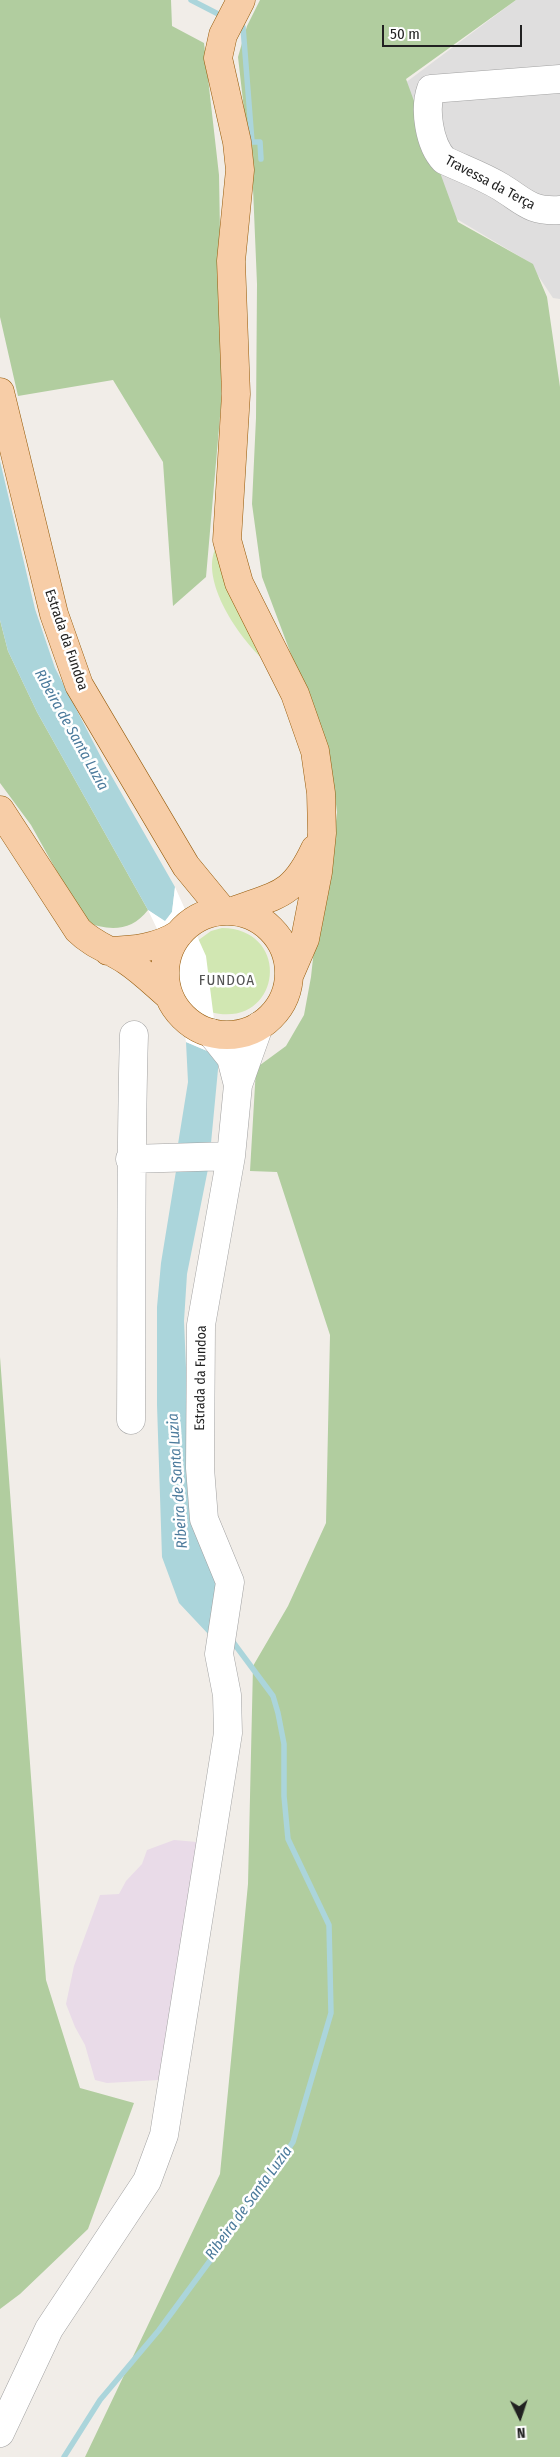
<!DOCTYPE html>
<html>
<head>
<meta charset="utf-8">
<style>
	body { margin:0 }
	#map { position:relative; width:560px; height:2457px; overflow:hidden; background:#f1ede8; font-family:"Fira Sans Condensed",sans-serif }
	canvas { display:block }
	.north { position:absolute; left:495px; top:2392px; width:50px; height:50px; -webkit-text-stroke:4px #fff; paint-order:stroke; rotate:176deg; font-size:14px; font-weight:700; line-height:20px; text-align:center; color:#212121 }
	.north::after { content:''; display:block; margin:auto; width:18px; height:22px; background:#212121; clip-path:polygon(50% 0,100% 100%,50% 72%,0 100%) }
	.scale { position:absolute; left:382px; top:25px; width:140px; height:22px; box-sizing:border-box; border:2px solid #212121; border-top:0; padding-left:6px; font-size:15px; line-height:18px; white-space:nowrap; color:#212121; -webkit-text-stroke:4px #fff; paint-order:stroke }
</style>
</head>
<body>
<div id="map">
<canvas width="560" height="2457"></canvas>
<div class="north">N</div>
<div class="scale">50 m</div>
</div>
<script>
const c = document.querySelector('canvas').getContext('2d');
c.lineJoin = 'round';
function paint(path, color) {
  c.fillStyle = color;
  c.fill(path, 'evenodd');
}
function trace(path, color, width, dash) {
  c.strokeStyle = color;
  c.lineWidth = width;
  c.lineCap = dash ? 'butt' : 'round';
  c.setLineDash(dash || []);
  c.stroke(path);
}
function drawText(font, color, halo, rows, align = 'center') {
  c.font = font + ' "Fira Sans Condensed",sans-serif';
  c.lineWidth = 5;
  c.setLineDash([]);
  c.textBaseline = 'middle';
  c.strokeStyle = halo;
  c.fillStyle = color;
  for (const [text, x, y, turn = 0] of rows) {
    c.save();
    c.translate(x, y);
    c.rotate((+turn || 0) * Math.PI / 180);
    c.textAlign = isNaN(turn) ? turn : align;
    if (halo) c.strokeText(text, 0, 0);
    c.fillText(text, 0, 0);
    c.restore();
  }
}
paint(new Path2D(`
	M 516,0 L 560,0 L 560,299 L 553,298 L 529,262 L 455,218 L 405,83 Z`), '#dfdede');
paint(new Path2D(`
	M 174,1840 L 197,1842 L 196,1875 L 159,2080 L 107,2083 L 95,2080 L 85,2045 L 75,2027 L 66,2004 L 74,1966 L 100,1895 L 119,1894 L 126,1881 L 142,1864 L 147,1850 Z`), '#e9dbe8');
paint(new Path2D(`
	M 216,547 L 265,661 C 240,639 199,581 216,547 Z
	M 222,928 C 294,929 281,1031 210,1012 L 193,944 L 211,931 Z`), '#d1e7b2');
paint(new Path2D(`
	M 0,0 L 171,0 L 172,26 L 204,43 L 219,175 L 221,289 L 221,405 L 206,577 L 173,606 L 163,462 L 113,380 L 18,396 L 0,317 Z
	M 260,0 L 516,0 L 406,79 L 458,222 L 533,264 L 547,297 L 560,387 L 560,2457 L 85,2457 L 220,2174 L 248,1884 L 253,1666 L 288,1606 L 326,1523 L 330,1335 L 277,1172 L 250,1171 L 256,1068 L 286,1046 L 304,1015 L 311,977 L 317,921 L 331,868 L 337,812 L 330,758 L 262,577 L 252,504 L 256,418 L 257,284 L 253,188 L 238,57 L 247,26 Z
	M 0,620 L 8,651 L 37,712 L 148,910 C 131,932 109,931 85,922 L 31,825 L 0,783 Z
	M 0,1313 L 0,1357 L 46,1980 L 80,2088 L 134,2103 L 88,2229 L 20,2294 L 0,2309 Z`), '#b1cd9f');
paint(new Path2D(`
	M 0,461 L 35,609 L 55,668 L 103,761 L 175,887 L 172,912 L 165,922 L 148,910 L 37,712 L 8,651 L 0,620 Z
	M 186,1042 L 212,1053 L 219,1059 L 211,1143 L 178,1144 L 188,1082 Z
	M 208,1169 L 187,1274 L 184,1321 L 192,1507 L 219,1582 L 210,1636 L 179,1603 L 162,1557 L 157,1405 L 157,1307 L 161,1263 L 176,1171 Z`), '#abd5db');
paint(new Path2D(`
	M 175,887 L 206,956 L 219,1059 L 212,1053 L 186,1042 L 173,962 L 148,910 L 165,921 L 172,912 Z`), '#fff');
trace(new Path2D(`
	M 191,0 L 224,17
	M 237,24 L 243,27 L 252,142 L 260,142 L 261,159
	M 64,2457 L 100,2400 L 159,2330 L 240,2220 L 293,2142 L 331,2013 L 329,1925 L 288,1839 L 284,1796 L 284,1744 L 278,1713 L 273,1696 L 230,1638`), '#abd5db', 5.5);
const minor = new Path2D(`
	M 560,79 L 431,89 C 424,109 429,144 444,160 C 463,169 483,176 501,187 C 524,201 530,212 560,210
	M 211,1033 L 231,1058 L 238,1085
	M 130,1159 L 231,1156
	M 131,1420 C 132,1291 130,1163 134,1035
	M 0,2433 L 49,2329 L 147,2181 L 164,2135 L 228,1733 L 227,1695 L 219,1654 L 230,1582 L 204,1519 L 200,1468 L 201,1325 L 231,1156 L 238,1085 L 259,1026`);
const major = new Path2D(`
	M 241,0 L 223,35 L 218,58 L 237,142 L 240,170 L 231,261 L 236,394 L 227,540 L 239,583 L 295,694 L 315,751 L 321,793 L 322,833 L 318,872 L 305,939 L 289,976
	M 0,392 L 54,614 L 79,685 L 186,866 L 223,911
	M 0,810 L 78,930 C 93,945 111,950 127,961 C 142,971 155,984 169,996
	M 233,911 C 279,894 293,896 315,849
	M165 973a62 62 0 1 1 124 0a62 62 0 1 1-124 0Z
	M 108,951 C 133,950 158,948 179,934`);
trace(minor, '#a2a2a2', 29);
trace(major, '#955a09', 29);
trace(minor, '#fff', 28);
trace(major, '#f7cda7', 28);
drawText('14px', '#212121', '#fff', [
	["Travessa da Terça",490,183,28],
	["Estrada da Fundoa",66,640,71],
	["Estrada da Fundoa",201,1378,-89]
]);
drawText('italic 15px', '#4c7b9c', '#fff', [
	["Ribeira de Santa Luzia",71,730,61],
	["Ribeira de Santa Luzia",178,1481,-94],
	["Ribeira de Santa Luzia",249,2203,-54]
]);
c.letterSpacing = '1px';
drawText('15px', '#545454', '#fff', [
	["FUNDOA",227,981]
]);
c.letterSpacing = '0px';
</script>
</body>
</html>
